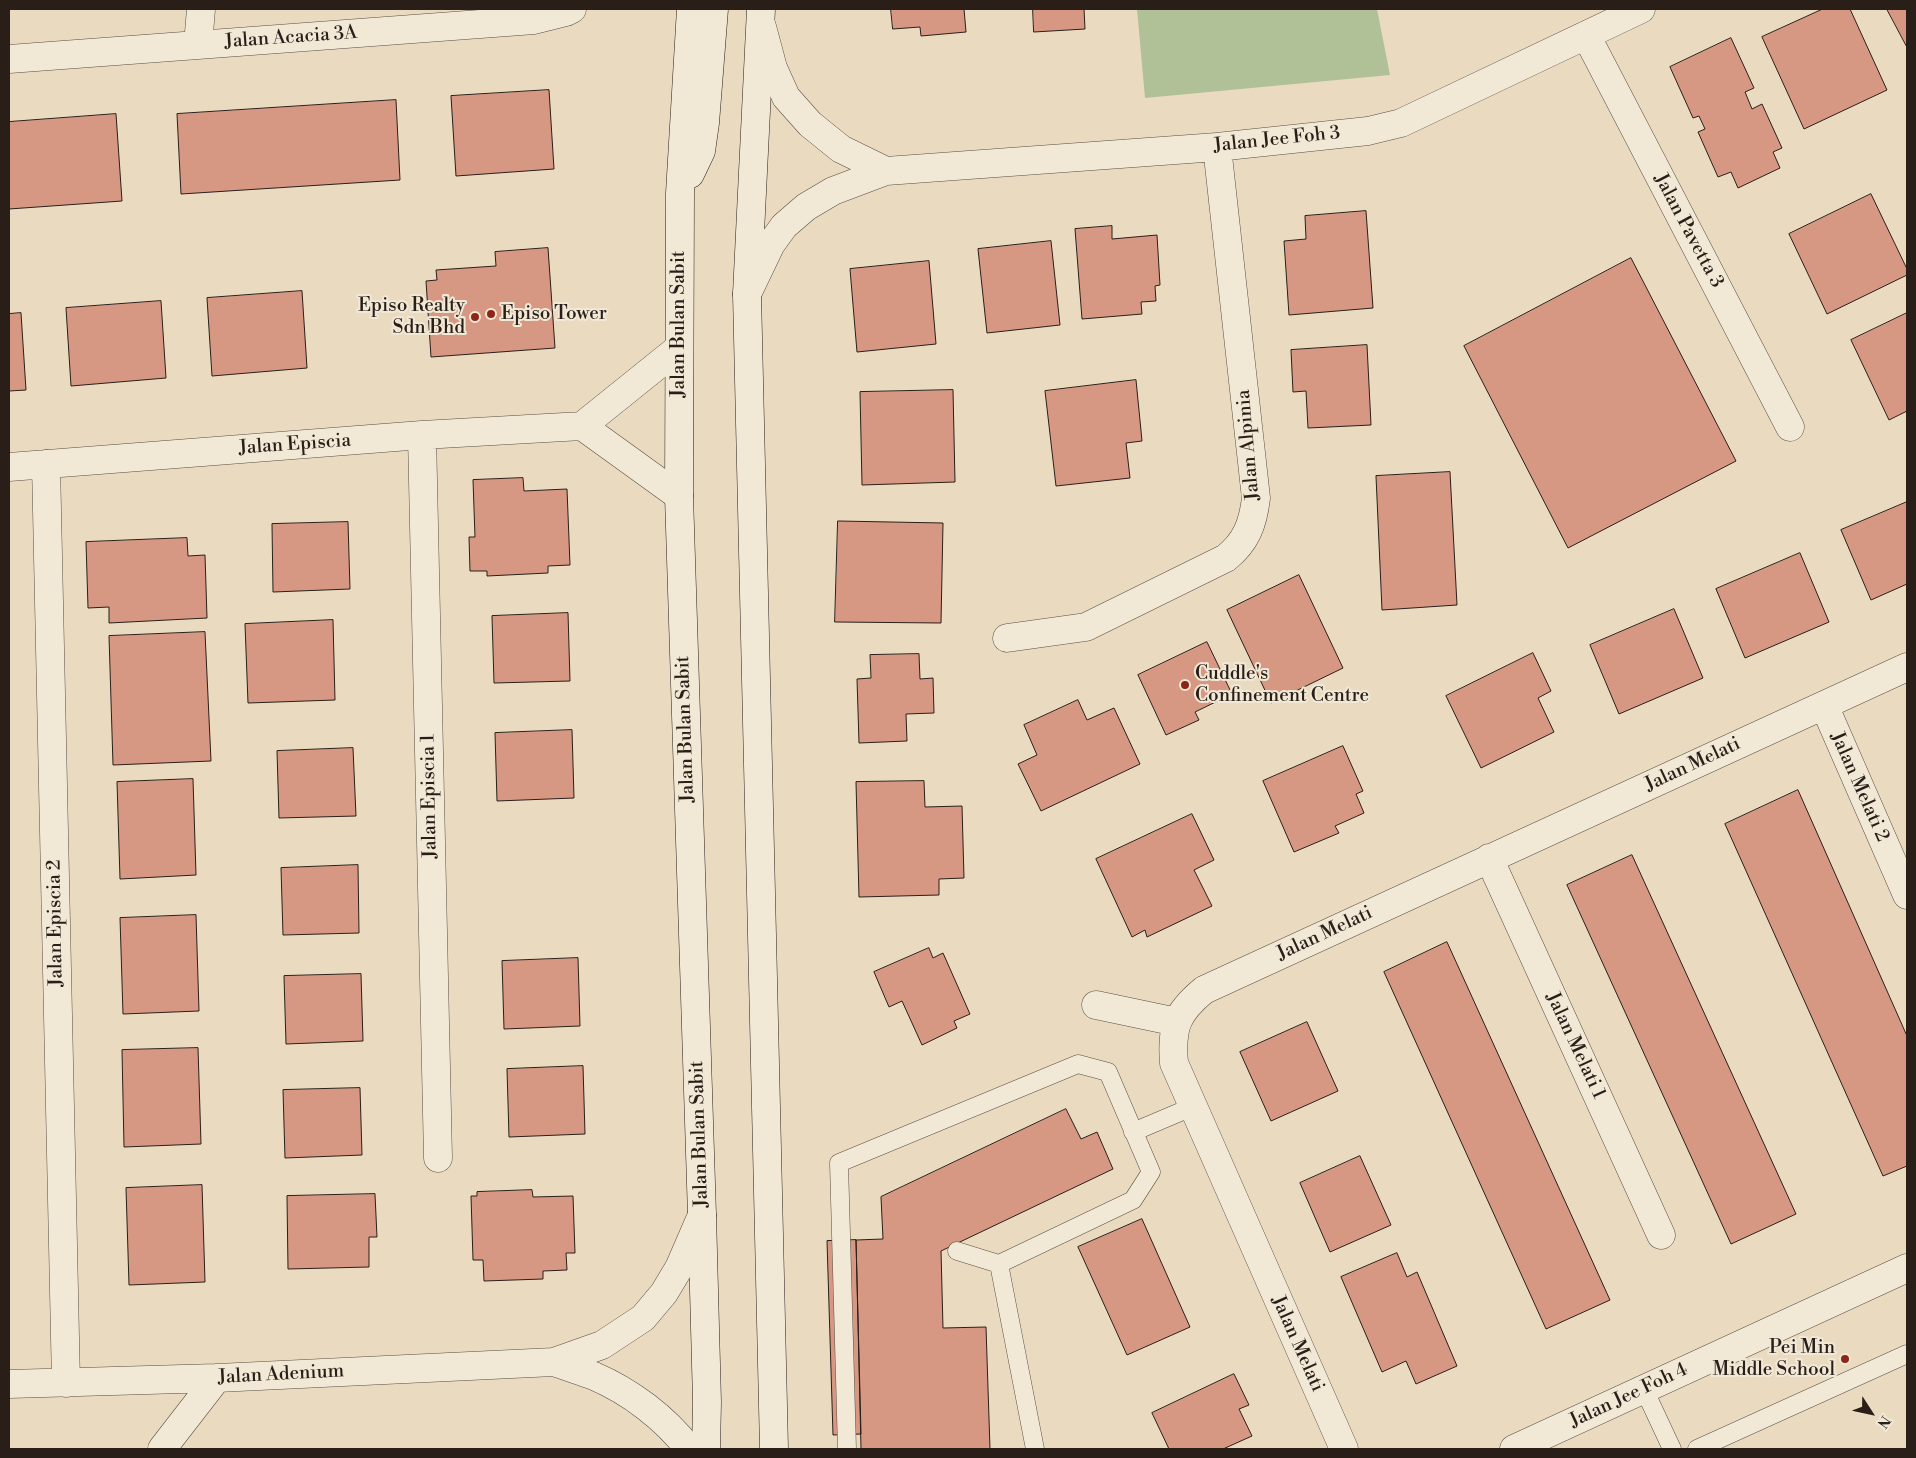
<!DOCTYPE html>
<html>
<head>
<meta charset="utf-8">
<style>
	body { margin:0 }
	#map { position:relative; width:1916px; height:1458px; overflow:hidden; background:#eadbc0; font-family:"Libre Bodoni",serif }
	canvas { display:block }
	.frame { position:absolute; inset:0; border:10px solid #2a1e19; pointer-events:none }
	.north { position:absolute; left:1846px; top:1388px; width:50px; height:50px; -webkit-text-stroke:4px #f1e8d6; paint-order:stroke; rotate:125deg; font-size:14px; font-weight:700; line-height:20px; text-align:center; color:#2a1e19 }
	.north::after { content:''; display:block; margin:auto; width:18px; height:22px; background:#2a1e19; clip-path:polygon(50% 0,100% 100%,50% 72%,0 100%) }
</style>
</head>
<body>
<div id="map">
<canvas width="1916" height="1458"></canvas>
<div class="frame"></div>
<div class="north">N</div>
</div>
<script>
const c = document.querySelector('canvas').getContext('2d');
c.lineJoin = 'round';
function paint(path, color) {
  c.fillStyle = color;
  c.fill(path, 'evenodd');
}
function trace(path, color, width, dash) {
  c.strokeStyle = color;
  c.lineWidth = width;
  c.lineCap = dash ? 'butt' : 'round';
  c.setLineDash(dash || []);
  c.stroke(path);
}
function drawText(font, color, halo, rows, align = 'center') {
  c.font = font + ' "Libre Bodoni",serif';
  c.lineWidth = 4;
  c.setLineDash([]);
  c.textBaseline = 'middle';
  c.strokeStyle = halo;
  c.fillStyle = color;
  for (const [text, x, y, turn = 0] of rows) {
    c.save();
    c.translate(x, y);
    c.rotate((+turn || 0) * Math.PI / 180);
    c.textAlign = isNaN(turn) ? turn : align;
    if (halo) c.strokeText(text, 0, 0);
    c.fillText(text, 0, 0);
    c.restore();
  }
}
paint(new Path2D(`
	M 1137,9 L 1377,9 L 1390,75 L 1145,98 Z`), '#b1c197');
const building = new Path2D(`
	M 891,9 L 964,9 L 966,32 L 921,36 L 920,27 L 893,29 Z
	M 1033,9 L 1084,9 L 1085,29 L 1034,32 Z
	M 1823,9 L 1850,9 L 1887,90 L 1804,129 L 1762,37 Z
	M 1887,9 L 1907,9 L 1907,47 Z
	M 1731,38 L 1754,88 L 1745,92 L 1752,109 L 1762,104 L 1782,148 L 1773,152 L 1780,168 L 1738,188 L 1731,172 L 1718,177 L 1698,132 L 1705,129 L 1699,116 L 1693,118 L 1670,67 Z
	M 549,90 L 554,169 L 456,176 L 451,96 Z
	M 396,100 L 400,180 L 181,194 L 177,114 Z
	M 116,114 L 122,201 L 9,209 L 9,122 Z
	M 1871,194 L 1907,269 L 1907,275 L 1827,314 L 1789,234 Z
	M 1366,211 L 1373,308 L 1289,315 L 1284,241 L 1306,239 L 1305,216 Z
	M 1112,226 L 1112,239 L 1157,235 L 1160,285 L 1155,286 L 1156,301 L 1141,302 L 1142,314 L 1082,319 L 1075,229 Z
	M 1051,241 L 1060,325 L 987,333 L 978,249 Z
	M 548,248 L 555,348 L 431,357 L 426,281 L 437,280 L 436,270 L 496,266 L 495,252 Z
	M 1631,258 L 1736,461 L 1568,548 L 1464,346 Z
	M 929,261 L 936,344 L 857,352 L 850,269 Z
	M 302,291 L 307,368 L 212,376 L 207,298 Z
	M 161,301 L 166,378 L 71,386 L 66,308 Z
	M 21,313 L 26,390 L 9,391 L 9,314 Z
	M 1907,313 L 1907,411 L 1889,420 L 1851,340 Z
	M 1367,345 L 1371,425 L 1308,428 L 1306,391 L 1293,392 L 1291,350 Z
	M 1136,380 L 1142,441 L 1126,443 L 1130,478 L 1056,486 L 1045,391 Z
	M 953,390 L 955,482 L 862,485 L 860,392 Z
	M 1450,472 L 1457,605 L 1382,610 L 1376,476 Z
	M 523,478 L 524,491 L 567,489 L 570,565 L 548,566 L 548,573 L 487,576 L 487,571 L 470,571 L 469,537 L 475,537 L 473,480 Z
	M 1907,502 L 1907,584 L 1871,600 L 1841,530 Z
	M 838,521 L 943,523 L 941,623 L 835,622 Z
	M 348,522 L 350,589 L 273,592 L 272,524 Z
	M 187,538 L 188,556 L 205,555 L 207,618 L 109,623 L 109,607 L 88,608 L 86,542 Z
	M 1800,553 L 1829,622 L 1745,658 L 1716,589 Z
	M 1299,575 L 1343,668 L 1271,703 L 1227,610 Z
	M 1674,609 L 1703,678 L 1619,714 L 1590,645 Z
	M 568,613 L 570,681 L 494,683 L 492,616 Z
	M 333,620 L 335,700 L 248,703 L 245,624 Z
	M 205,632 L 211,761 L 113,765 L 109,636 Z
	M 1207,642 L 1232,694 L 1195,712 L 1199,720 L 1166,735 L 1138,675 Z
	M 1533,653 L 1551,691 L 1538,698 L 1554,732 L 1481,768 L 1446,696 Z
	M 919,654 L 920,679 L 933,678 L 934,713 L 906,714 L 907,741 L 859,743 L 857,679 L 871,678 L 870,655 Z
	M 1078,700 L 1087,720 L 1114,708 L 1140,764 L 1041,811 L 1018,764 L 1037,755 L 1024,725 Z
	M 572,730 L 574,798 L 497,801 L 495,733 Z
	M 1343,746 L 1363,791 L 1356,794 L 1364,813 L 1335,826 L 1339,833 L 1294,852 L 1263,781 Z
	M 353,748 L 356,816 L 279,818 L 277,751 Z
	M 193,779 L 196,875 L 120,879 L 117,782 Z
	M 924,781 L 925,807 L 962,806 L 964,878 L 939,879 L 939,895 L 859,897 L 856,782 Z
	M 1798,790 L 1907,1036 L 1907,1166 L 1883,1176 L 1725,824 Z
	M 1192,814 L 1214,860 L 1194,870 L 1212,906 L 1147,937 L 1145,930 L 1132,937 L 1096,859 Z
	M 1632,855 L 1796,1214 L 1731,1244 L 1567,885 Z
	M 358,865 L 359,933 L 283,935 L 281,868 Z
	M 196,915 L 199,1011 L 123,1014 L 120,918 Z
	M 1447,942 L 1610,1300 L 1546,1329 L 1384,972 Z
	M 929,948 L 933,958 L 943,953 L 970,1014 L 954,1021 L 957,1028 L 922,1045 L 902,1001 L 889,1007 L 874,972 Z
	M 578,958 L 580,1026 L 504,1029 L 502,961 Z
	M 361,974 L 363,1041 L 286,1044 L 284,976 Z
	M 1307,1022 L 1338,1091 L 1271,1121 L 1240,1052 Z
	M 198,1048 L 201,1144 L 124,1147 L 122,1050 Z
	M 583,1066 L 585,1134 L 509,1137 L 507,1069 Z
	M 360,1088 L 362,1155 L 285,1158 L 283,1090 Z
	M 1066,1109 L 1081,1139 L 1097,1132 L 1113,1169 L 941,1251 L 943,1328 L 986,1327 L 990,1449 L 861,1449 L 856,1240 L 883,1239 L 881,1197 Z
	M 1360,1156 L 1391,1225 L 1330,1252 L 1300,1183 Z
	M 202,1185 L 205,1282 L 129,1285 L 126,1188 Z
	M 532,1190 L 533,1197 L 573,1196 L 575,1253 L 566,1253 L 567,1270 L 543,1271 L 543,1279 L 484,1281 L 483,1260 L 473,1260 L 471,1196 L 477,1196 L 477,1192 Z
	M 375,1194 L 377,1237 L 369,1237 L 369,1267 L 288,1269 L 287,1196 Z
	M 1142,1219 L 1190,1327 L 1127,1355 L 1078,1247 Z
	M 856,1240 L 861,1434 L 833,1435 L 827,1241 Z
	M 1397,1253 L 1407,1277 L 1417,1272 L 1457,1366 L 1416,1384 L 1406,1361 L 1382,1372 L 1341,1277 Z
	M 1234,1374 L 1249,1405 L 1239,1409 L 1252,1436 L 1223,1449 L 1169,1449 L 1152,1413 Z`);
paint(building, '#d79883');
trace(building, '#2a1e19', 1);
const service = new Path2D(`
	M 1133,1132 L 1192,1107
	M 999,1264 L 1035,1449
	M 1644,1389 L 1672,1449
	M 847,1449 L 839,1163 L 1078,1064 L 1108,1072 L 1151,1172 L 1133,1200 L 999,1264 L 957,1251
	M 1697,1449 L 1907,1354`);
const minor = new Path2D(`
	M 762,27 L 773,68 L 786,97 L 810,124 L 841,149 L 886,171
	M 1586,35 L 1790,427
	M 198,45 L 201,9
	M 9,59 L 534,20 L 566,12 L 572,9
	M 747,294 L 771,244 L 784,226 L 806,207 L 833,191 L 886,171 L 1217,147 L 1368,131 L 1401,123 L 1641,9
	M 582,426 L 679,496
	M 422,435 L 438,1158
	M 46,464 L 66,1383
	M 9,467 L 422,435 L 582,426 L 679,348
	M 1007,638 L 1086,627 L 1226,558 C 1246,542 1253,524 1256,498 L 1217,147
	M 1824,705 L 1907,895
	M 1489,858 L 1661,1235
	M 1096,1005 L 1177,1022
	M 554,1362 C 567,1367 581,1371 594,1376 C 631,1392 665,1418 689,1449
	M 9,1384 L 217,1378 L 554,1362 L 602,1345 L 643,1318 L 664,1293 L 679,1268 L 702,1215
	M 162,1449 L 217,1378
	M 1344,1449 L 1174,1063 C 1171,1028 1176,1013 1204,990 L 1907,667
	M 1514,1449 L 1907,1268`);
const secondary = new Path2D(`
	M 691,9 L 680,193 L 679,496 L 702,1215 L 707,1402 L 706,1449
	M 761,9 L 747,294 L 774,1449
	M 690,174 L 701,151 L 705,123 L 714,9`);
trace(service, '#5a4d43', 19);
trace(minor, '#5a4d43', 29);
trace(secondary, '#2a1e19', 29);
trace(service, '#f1e8d6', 18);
trace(minor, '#f1e8d6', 28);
trace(secondary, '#f1e8d6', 28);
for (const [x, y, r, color] of [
	[491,314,5,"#8f2418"],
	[475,317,5,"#8f2418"],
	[1185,685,5,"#8f2418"],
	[1845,1359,5,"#8f2418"]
]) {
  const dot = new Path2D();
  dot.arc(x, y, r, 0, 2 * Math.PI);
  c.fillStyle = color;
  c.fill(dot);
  trace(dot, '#f1e8d6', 2);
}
drawText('19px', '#2a1e19', '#f1e8d6', [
	["Jalan Acacia 3A",291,38,-4],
	["Jalan Jee Foh 3",1277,140,-6],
	["Jalan Pavetta 3",1688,231,62],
	["Jalan Bulan Sabit",679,324,-90],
	["Jalan Episcia",295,445,-4],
	["Jalan Alpinia",1249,445,-95],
	["Jalan Bulan Sabit",686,729,-92],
	["Jalan Melati",1693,765,-25],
	["Jalan Melati 2",1859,787,66],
	["Jalan Episcia 1",430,796,-91],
	["Jalan Episcia 2",56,923,-91],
	["Jalan Melati",1325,934,-25],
	["Jalan Melati 1",1575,1046,65],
	["Jalan Bulan Sabit",700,1134,-92],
	["Jalan Melati",1297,1344,66],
	["Jalan Adenium",281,1375,-3],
	["Jalan Jee Foh 4",1629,1396,-25]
]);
drawText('19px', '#2a1e19', '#f1e8d6', [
	["Episo Realty",465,306],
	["Sdn Bhd",465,328],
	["Episo Tower",501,314,"left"],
	["Cuddle's",1195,674,"left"],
	["Confinement Centre",1195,696,"left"],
	["Pei Min",1835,1348],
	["Middle School",1835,1370]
], 'right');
</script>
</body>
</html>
